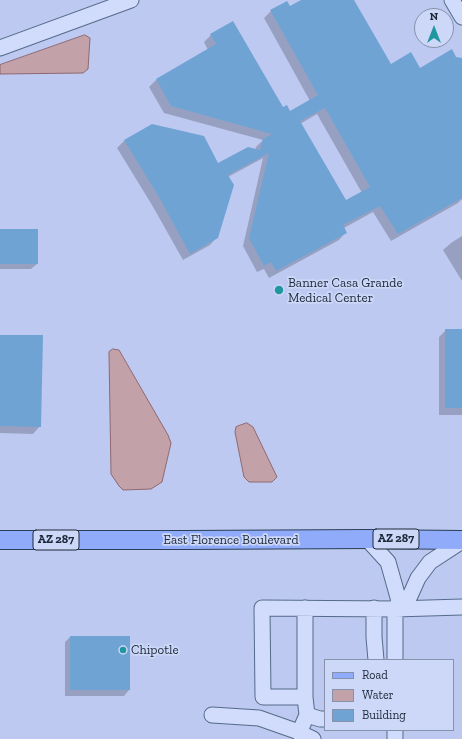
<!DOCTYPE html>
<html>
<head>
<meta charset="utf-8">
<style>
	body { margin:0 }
	#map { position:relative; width:462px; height:739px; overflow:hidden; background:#bdc9f1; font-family:"Zilla Slab",serif }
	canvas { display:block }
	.legend { position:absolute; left:324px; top:659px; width:130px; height:72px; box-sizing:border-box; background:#cdd7f8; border:1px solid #8691ab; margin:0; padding:5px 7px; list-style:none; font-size:12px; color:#1b2838 }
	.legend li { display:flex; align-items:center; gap:8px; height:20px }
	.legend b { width:20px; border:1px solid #8691ab }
	.north { position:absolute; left:414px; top:8px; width:40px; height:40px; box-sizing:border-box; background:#cdd7f8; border:1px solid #8691ab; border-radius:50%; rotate:0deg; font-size:11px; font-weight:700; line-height:16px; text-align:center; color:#1b2838 }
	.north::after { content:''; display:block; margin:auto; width:14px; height:18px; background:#20979e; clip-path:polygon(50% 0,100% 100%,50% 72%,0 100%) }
</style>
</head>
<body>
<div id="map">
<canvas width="462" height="739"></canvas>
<ul class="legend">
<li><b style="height:5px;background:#90abf9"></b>Road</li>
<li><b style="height:11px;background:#c2a1a9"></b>Water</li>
<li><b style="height:11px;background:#6fa3d3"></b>Building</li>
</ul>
<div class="north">N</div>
</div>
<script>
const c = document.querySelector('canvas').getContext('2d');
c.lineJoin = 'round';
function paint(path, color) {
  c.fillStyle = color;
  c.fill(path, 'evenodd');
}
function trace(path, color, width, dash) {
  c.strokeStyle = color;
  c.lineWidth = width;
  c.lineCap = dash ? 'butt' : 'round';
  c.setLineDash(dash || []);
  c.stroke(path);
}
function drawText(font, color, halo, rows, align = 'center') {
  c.font = font + ' "Zilla Slab",serif';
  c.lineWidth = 3.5;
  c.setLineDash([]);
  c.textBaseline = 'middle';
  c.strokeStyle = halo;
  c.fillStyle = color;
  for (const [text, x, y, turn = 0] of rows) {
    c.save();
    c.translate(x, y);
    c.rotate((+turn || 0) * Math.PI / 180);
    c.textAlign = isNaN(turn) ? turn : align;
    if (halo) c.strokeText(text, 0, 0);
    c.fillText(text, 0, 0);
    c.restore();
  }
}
const water = new Path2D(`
	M 85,35 L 90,38 L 88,69 L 83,73 L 0,74 L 0,65 Z
	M 113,349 L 119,350 L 168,435 L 171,443 L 162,482 L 151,489 L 123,490 L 119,486 L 111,474 L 109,352 Z
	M 247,423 L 253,427 L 277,477 L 272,482 L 249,482 L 244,477 L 235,432 L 236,427 Z`);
paint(water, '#c2a1a9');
trace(water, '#90686f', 1);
paint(new Path2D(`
	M 303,0 L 353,0 L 390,65 L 419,69 L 456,58 L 462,59 L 462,199 L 458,203 L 391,241 L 373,212 L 344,228 L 346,232 L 339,240 L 269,278 L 264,269 L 257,272 L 243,246 L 263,158 L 228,177 L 217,237 L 210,245 L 183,260 L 152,205 L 117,148 L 124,141 L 152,125 L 218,165 L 255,150 L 256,147 L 263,140 L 164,113 L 149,87 L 156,80 L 208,50 L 204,42 L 211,35 L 282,109 L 290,112 L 310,101 L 264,18 L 271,11 L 290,8 ZM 317,114 L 362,193 L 346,201 L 300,124 Z
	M 0,230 L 37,264 L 31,269 L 0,269 Z
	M 462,236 L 462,281 L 443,250 L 451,243 Z
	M 446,330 L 462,330 L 462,415 L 439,415 L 439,337 Z
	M 0,336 L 40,426 L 33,434 L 0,433 Z
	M 70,637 L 129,637 L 129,690 L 124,696 L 65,696 L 65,642 Z`), '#0003');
paint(new Path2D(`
	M 301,0 L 354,0 L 391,64 L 411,52 L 420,68 L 452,49 L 456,57 L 462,58 L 462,198 L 398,234 L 380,206 L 343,225 L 347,233 L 276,271 L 271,262 L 264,266 L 249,238 L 269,153 L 228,175 L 234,185 L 218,238 L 190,254 L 159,197 L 124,140 L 152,124 L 204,136 L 218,163 L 248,147 L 260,150 L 263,139 L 272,134 L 171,106 L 156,79 L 216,44 L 210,34 L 233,21 L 283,107 L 287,105 L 290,111 L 318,95 L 270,10 L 287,1 L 290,6 ZM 325,108 L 370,187 L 346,200 L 300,121 Z
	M 0,229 L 38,229 L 38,264 L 0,264 Z
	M 445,329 L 462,329 L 462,408 L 445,408 Z
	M 0,335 L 43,335 L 41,427 L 0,426 Z
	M 70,636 L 130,636 L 130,690 L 70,690 Z`), '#6fa3d3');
const minor = new Path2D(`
	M 452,0 L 462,17
	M 0,48 L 131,0
	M 367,539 L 388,562 L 399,601 L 395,609 L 462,607
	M 399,601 L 410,596 L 418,578 L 430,562 L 462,541
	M 305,608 L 305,697 L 263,697 L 262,608 L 395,609 L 395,660
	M 374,608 L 374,637 L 376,660
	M 212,715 L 259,718 L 296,731 L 313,739
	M 307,715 L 320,719 L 325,719
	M 299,733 L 307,715 L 305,697
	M 395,739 L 395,730`);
const major = new Path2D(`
	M 0,540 L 184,540 L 367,539 L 462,540`);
trace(minor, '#556b8a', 17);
trace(major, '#2a3f57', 20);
trace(minor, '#d1dbfc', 15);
trace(major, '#90abf9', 18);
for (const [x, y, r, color] of [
	[279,290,5,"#20979e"],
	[123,650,4,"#20979e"]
]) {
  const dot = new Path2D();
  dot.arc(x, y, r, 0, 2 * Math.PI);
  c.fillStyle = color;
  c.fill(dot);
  trace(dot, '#cdd7f8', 1.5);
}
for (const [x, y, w] of [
	[396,539,46],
	[56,540,46]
]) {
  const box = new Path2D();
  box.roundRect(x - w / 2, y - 10, w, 20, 3);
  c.fillStyle = '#cdd7f8';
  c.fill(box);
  trace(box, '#1b2838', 1);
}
drawText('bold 12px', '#1b2838', null, [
	["AZ 287",396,539],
	["AZ 287",56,540]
]);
drawText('13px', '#1b2838', '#cdd7f8', [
	["Banner Casa Grande",288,283],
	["Medical Center",288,298],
	["Chipotle",131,650]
], 'left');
drawText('13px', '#1b2838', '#cdd7f8', [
	["East Florence Boulevard",231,540]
]);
</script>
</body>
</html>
